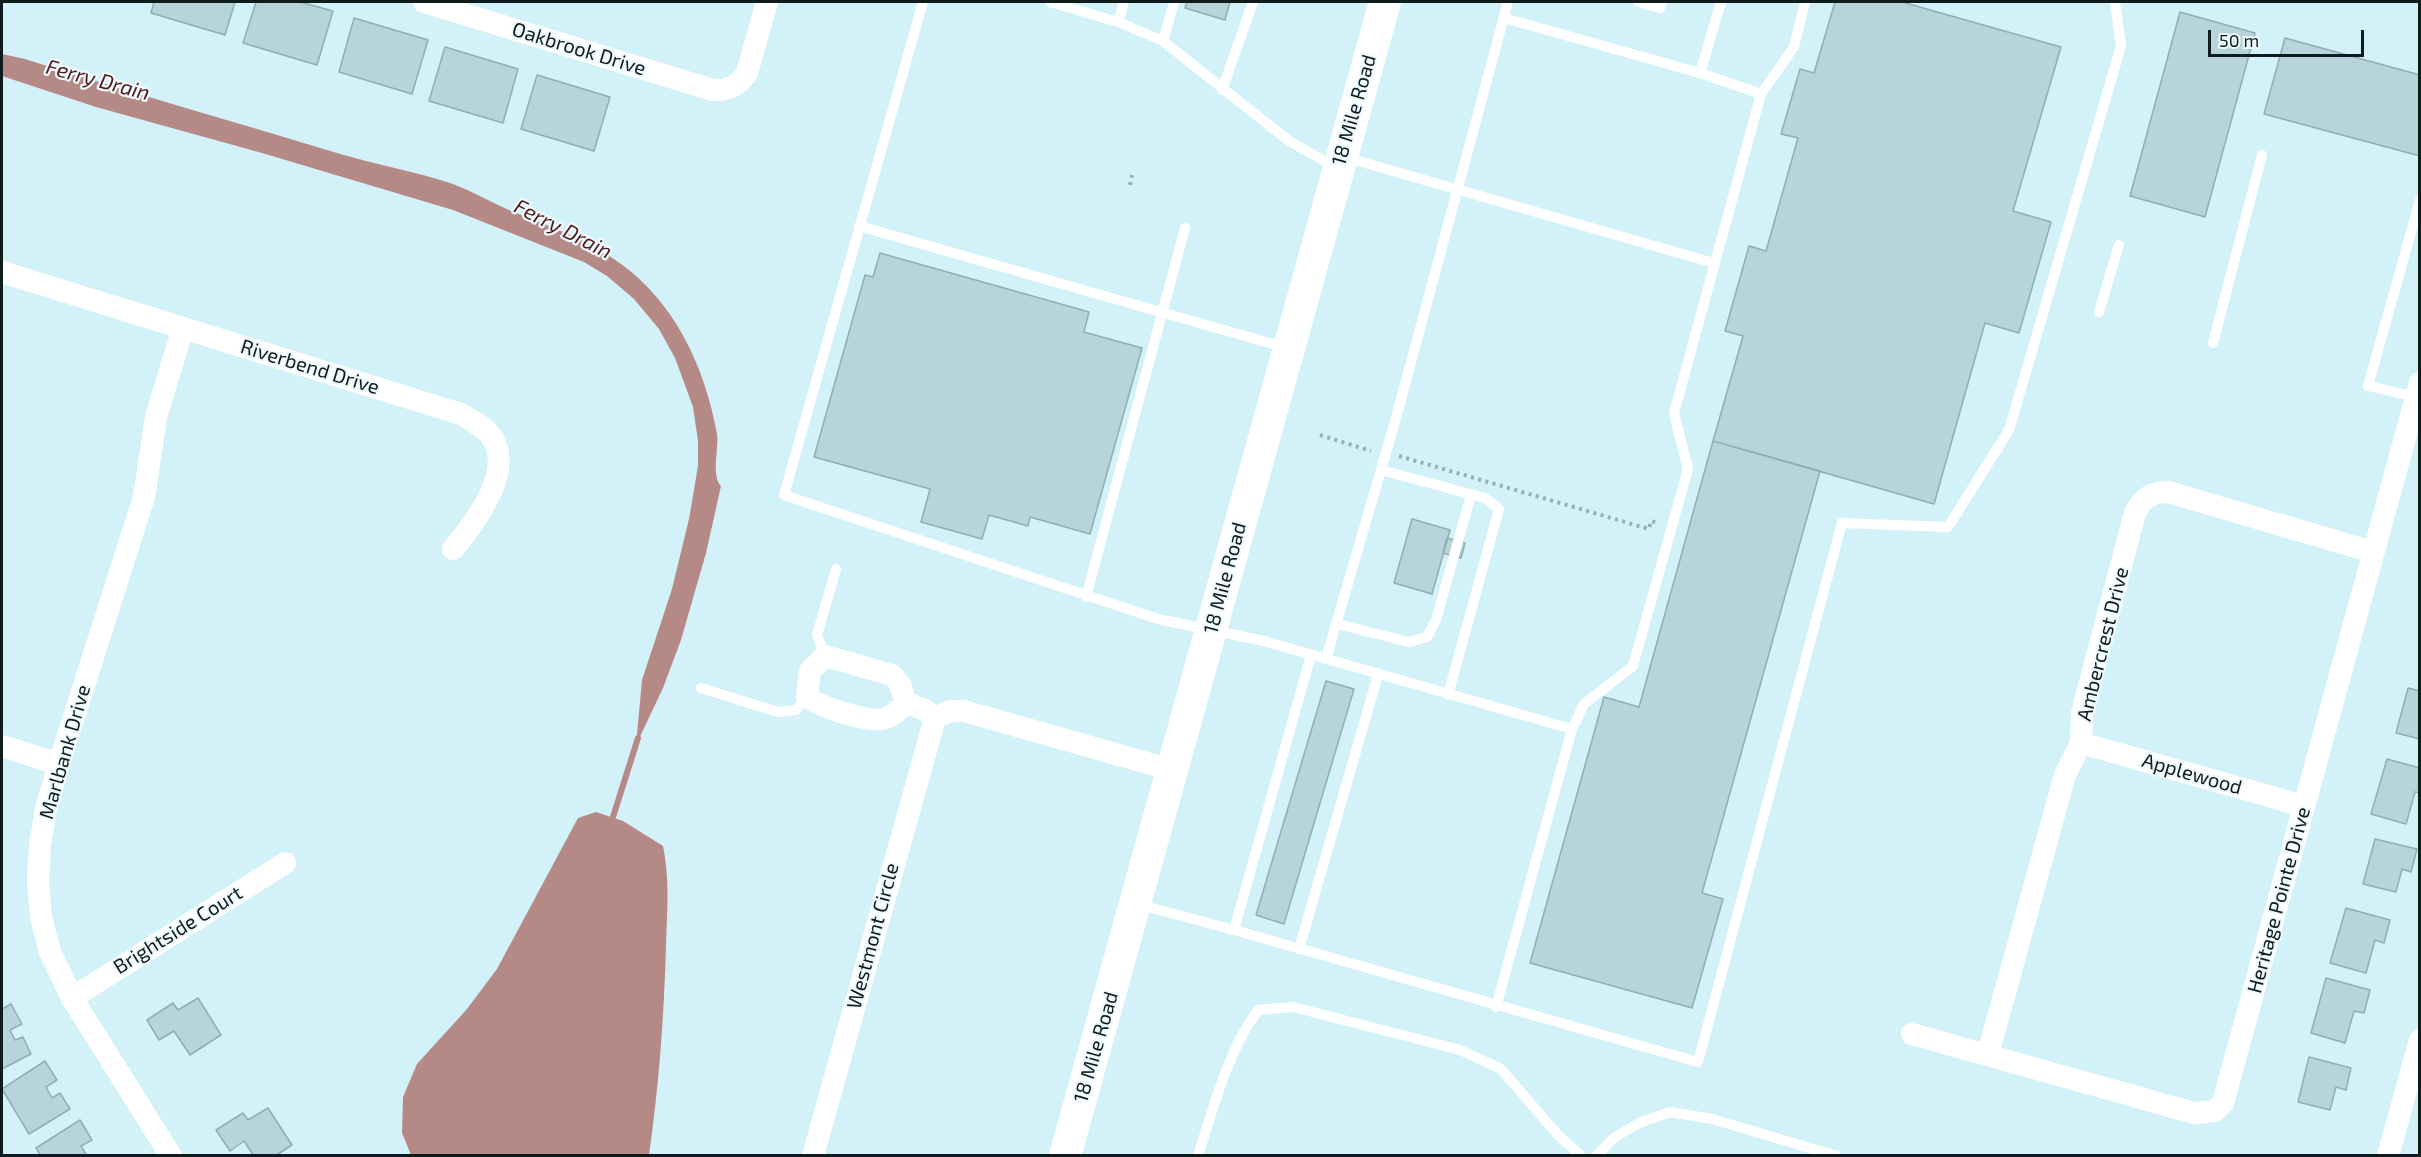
<!DOCTYPE html>
<html>
<head>
<meta charset="utf-8">
<style>
	body { margin:0 }
	#map { position:relative; width:2421px; height:1157px; overflow:hidden; background:#d2f1f8; font-family:"Exo 2",sans-serif }
	canvas { display:block }
	.frame { position:absolute; inset:0; border:3px solid #101b1d; pointer-events:none }
	.scale { position:absolute; left:2208px; top:30px; width:156px; height:27px; box-sizing:border-box; border:3px solid #101b1d; border-top:0; padding-left:8px; font-size:18px; line-height:21px; white-space:nowrap; color:#101b1d; -webkit-text-stroke:4px #eefafd; paint-order:stroke }
</style>
</head>
<body>
<div id="map">
<canvas width="2421" height="1157"></canvas>
<div class="frame"></div>
<div class="scale">50 m</div>
</div>
<script>
const c = document.querySelector('canvas').getContext('2d');
c.lineJoin = 'round';
function paint(path, color) {
  c.fillStyle = color;
  c.fill(path, 'evenodd');
}
function trace(path, color, width, dash) {
  c.strokeStyle = color;
  c.lineWidth = width;
  c.lineCap = dash ? 'butt' : 'round';
  c.setLineDash(dash || []);
  c.stroke(path);
}
function drawText(font, color, halo, rows, align = 'center') {
  c.font = font + ' "Exo 2",sans-serif';
  c.lineWidth = 4.5;
  c.setLineDash([]);
  c.textBaseline = 'middle';
  c.strokeStyle = halo;
  c.fillStyle = color;
  for (const [text, x, y, turn = 0] of rows) {
    c.save();
    c.translate(x, y);
    c.rotate((+turn || 0) * Math.PI / 180);
    c.textAlign = isNaN(turn) ? turn : align;
    if (halo) c.strokeText(text, 0, 0);
    c.fillText(text, 0, 0);
    c.restore();
  }
}
paint(new Path2D(`
	M 2,54 L 25,59 C 128,92 233,121 337,153 C 374,164 413,171 450,183 C 473,191 494,204 516,213 C 565,232 616,251 652,292 C 687,330 708,383 717,434 C 719,448 711,476 721,486 L 706,553 L 681,640 L 663,688 L 636,745 L 642,680 L 672,589 L 689,519 L 698,466 L 698,441 L 693,407 L 675,358 L 659,329 L 634,299 L 607,276 L 584,262 L 453,210 L 262,153 L 96,107 L 2,76 Z
	M 596,812 L 623,821 L 663,846 C 670,879 667,913 666,946 C 664,1016 659,1086 649,1155 L 411,1155 L 402,1133 L 403,1097 L 417,1064 L 467,1009 L 497,969 L 578,818 Z`), '#b58a86');
trace(new Path2D(`
	M 613,817 L 638,738`), '#b58a86', 6);
const building = new Path2D(`
	M 154,2 L 235,2 L 225,35 L 151,13 Z
	M 256,2 L 300,2 L 333,11 L 317,65 L 243,43 Z
	M 1187,2 L 1230,2 L 1225,20 L 1185,8 Z
	M 1835,2 L 1902,2 L 2061,47 L 2013,211 L 2051,222 L 2019,333 L 1985,323 L 1934,504 L 1713,441 L 1743,336 L 1725,331 L 1749,246 L 1766,251 L 1798,138 L 1781,134 L 1800,69 L 1814,73 Z
	M 2180,12 L 2255,33 L 2205,217 L 2130,196 Z
	M 354,18 L 428,40 L 412,94 L 339,72 Z
	M 2285,38 L 2420,75 L 2420,156 L 2264,114 Z
	M 445,47 L 518,69 L 503,123 L 429,101 Z
	M 537,75 L 610,97 L 594,151 L 521,129 Z
	M 880,253 L 1089,312 L 1084,332 L 1142,348 L 1090,534 L 1030,517 L 1028,526 L 989,515 L 982,539 L 921,522 L 930,489 L 814,457 L 865,275 L 873,277 Z
	M 1713,441 L 1820,471 L 1702,893 L 1723,899 L 1692,1008 L 1530,963 L 1604,697 L 1639,707 Z
	M 1412,519 L 1450,530 L 1432,594 L 1394,583 Z
	M 1447,538 L 1465,543 L 1461,558 L 1443,553 Z
	M 1326,681 L 1354,689 L 1284,924 L 1256,915 Z
	M 2408,688 L 2420,691 L 2420,739 L 2396,733 Z
	M 2387,759 L 2420,768 L 2420,793 L 2415,792 L 2406,824 L 2371,814 Z
	M 2375,839 L 2417,849 L 2411,872 L 2402,869 L 2396,892 L 2363,884 Z
	M 2346,908 L 2390,920 L 2384,943 L 2375,940 L 2366,973 L 2330,963 Z
	M 2326,978 L 2370,990 L 2364,1013 L 2354,1011 L 2345,1043 L 2311,1033 Z
	M 198,998 L 221,1035 L 190,1055 L 174,1031 L 159,1040 L 147,1020 L 173,1003 L 178,1010 Z
	M 11,1004 L 22,1024 L 10,1030 L 15,1040 L 23,1037 L 31,1054 L 2,1069 L 2,1009 Z
	M 2309,1057 L 2351,1068 L 2346,1090 L 2336,1087 L 2330,1110 L 2298,1102 Z
	M 45,1061 L 57,1080 L 46,1087 L 52,1098 L 60,1093 L 70,1109 L 29,1134 L 2,1089 Z
	M 268,1108 L 292,1145 L 275,1156 L 254,1156 L 244,1141 L 230,1151 L 216,1130 L 243,1113 L 248,1120 Z
	M 80,1120 L 92,1140 L 81,1146 L 87,1156 L 41,1156 L 36,1148 Z`);
paint(building, '#b6d4da');
trace(building, '#90adb3', 1.5);
trace(new Path2D(`
	M 1130,185 L 1132,175
	M 1320,435 L 1371,451
	M 1399,456 L 1649,529 L 1651,521 L 1659,523`), '#96afb5', 4, [3, 4.5]);
trace(new Path2D(`
	M 923,2 L 784,495 L 1158,619 L 1264,641 L 1572,729 L 1584,704 L 1633,666 L 1688,469 L 1674,413 L 1761,94 L 1794,47 L 1805,2
	M 1050,2 L 1118,22 L 1124,2
	M 1638,2 L 1660,8 L 1662,2
	M 1504,18 L 1700,73 L 1721,2
	M 1118,22 L 1163,41 L 1289,141 L 1337,168
	M 1163,41 L 1174,2
	M 1700,73 L 1761,94
	M 1222,90 L 1253,2
	M 1344,157 L 1714,263
	M 859,226 L 1287,348
	M 2099,312 L 2119,245
	M 2213,343 L 2262,155
	M 2416,397 L 2368,386 L 2420,200
	M 1381,470 L 1485,498 L 1499,509 L 1448,695
	M 1086,597 L 1185,228
	M 1337,624 L 1409,642 L 1427,637 L 1436,620 L 1471,495
	M 825,656 L 817,635 L 836,569
	M 1326,659 L 1396,418 L 1508,2
	M 701,688 L 778,712 L 796,710 L 807,696
	M 1137,904 L 1234,930 L 1311,655
	M 1234,930 L 1698,1062 L 1842,523 L 1948,527 L 2009,430 L 2121,46 L 2115,2
	M 1299,949 L 1378,675
	M 1496,1007 L 1572,729
	M 1198,1156 C 1214,1106 1227,1053 1258,1010 L 1293,1007 L 1460,1050 L 1501,1069 L 1558,1135 L 1581,1156
	M 1596,1156 L 1615,1137 L 1641,1122 L 1670,1112 L 1712,1119 L 1837,1156`), '#fff', 10);
trace(new Path2D(`
	M 424,2 L 713,90 C 728,91 738,86 747,73 L 767,2
	M 2,272 L 461,414 C 472,421 484,426 491,436 C 516,470 474,524 453,549
	M 906,703 C 899,710 892,717 883,719 C 867,722 818,707 807,696 L 810,671 L 825,656 L 892,675 L 900,684 L 906,703 L 923,709 L 935,718
	M 2081,743 L 2304,806
	M 2,746 L 59,764
	M 72,998 L 285,863
	M 1912,1034 L 2194,1113 L 2215,1111 L 2223,1103 L 2420,383
	M 1988,1054 L 2065,775 L 2081,743 L 2082,713 L 2135,513 C 2143,498 2151,492 2168,492 L 2373,552
	M 171,1156 L 72,998 L 50,952 L 41,917 L 38,881 L 40,845 L 46,809 L 59,764 L 144,497 L 156,417 L 183,328
	M 813,1156 L 935,718 L 950,711 L 964,711 L 1172,770
	M 2388,1156 L 2420,1040`), '#fff', 22);
trace(new Path2D(`
	M 1065,1156 L 1385,2`), '#fff', 32);
drawText('20px', '#101b1d', '#eefafd', [
	["Oakbrook Drive",579,49,17],
	["18 Mile Road",1354,110,-74],
	["Riverbend Drive",310,367,17],
	["18 Mile Road",1225,578,-75],
	["Ambercrest Drive",2103,644,-76],
	["Marlbank Drive",65,752,-74],
	["Applewood",2192,774,16],
	["Heritage Pointe Drive",2279,900,-75],
	["Brightside Court",178,930,-32],
	["Westmont Circle",873,936,-75],
	["18 Mile Road",1096,1047,-74]
]);
drawText('italic 21px', '#4f1716', '#eefafd', [
	["Ferry Drain",98,80,15],
	["Ferry Drain",563,229,27]
]);
</script>
</body>
</html>
